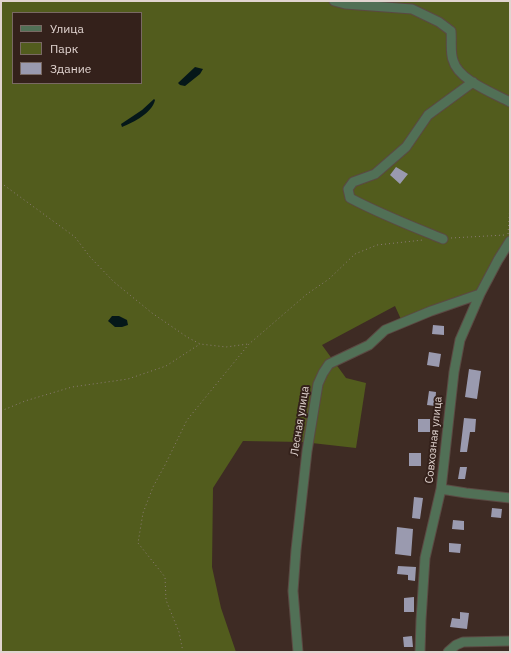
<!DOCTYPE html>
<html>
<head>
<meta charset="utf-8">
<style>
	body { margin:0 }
	#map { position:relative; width:511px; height:653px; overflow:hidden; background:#3e2b24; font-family:"IBM Plex Sans",sans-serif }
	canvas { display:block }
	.frame { position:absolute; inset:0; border:2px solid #e1d4d0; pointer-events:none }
	.legend { position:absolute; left:12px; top:12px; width:130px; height:72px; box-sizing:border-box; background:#34211b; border:1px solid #796963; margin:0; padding:5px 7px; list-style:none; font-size:12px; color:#e1d4d0 }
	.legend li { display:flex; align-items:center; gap:8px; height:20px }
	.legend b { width:20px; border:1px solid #796963 }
</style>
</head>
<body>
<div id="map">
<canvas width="511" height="653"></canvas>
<div class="frame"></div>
<ul class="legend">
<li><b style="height:5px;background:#517056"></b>Улица</li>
<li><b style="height:11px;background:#525c1d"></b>Парк</li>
<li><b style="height:11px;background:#9a9aaf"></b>Здание</li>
</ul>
</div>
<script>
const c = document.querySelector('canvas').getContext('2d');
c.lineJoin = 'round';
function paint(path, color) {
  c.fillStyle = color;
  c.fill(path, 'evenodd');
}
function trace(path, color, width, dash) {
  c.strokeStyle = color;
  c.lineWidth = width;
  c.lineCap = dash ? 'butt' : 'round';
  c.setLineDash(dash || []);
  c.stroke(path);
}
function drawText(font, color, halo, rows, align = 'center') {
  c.font = font + ' "IBM Plex Sans",sans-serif';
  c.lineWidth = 4;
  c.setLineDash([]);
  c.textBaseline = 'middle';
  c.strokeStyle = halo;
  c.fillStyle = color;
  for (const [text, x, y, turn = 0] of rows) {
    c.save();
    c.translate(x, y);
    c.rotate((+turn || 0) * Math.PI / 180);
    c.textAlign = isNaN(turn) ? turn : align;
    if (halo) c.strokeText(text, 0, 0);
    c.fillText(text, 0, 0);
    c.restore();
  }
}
paint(new Path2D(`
	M 1,1 L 510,1 L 510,248 L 486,291 L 404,326 L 395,306 L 322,345 L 346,378 L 366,383 L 356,448 L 303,442 L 243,441 L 213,488 L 212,567 L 221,608 L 236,652 L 1,652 ZM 13,13 L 141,13 L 141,83 L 13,83 Z`), '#525c1d');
paint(new Path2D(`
	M 195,67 L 203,69 L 200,74 L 185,86 L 180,85 L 178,83 Z
	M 154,99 L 155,100 C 152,113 134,122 122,127 L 121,124 L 142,110 Z
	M 112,316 L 119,316 L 127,320 L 128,325 L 122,327 L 115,327 L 108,321 Z`), '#051719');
paint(new Path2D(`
	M 396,167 L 408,174 L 400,184 L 390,175 Z
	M 433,325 L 444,326 L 444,335 L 432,334 Z
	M 429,352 L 441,354 L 439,367 L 427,365 Z
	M 469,369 L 481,371 L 477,399 L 465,397 Z
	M 429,391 L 436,392 L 435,406 L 427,405 Z
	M 464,418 L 476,419 L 475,432 L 470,432 L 467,452 L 460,452 Z
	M 418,419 L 430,419 L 430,432 L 418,432 Z
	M 409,453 L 421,453 L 421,466 L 409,466 Z
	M 460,467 L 467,467 L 465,479 L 458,479 Z
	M 414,497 L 423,498 L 420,519 L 412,518 Z
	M 492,508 L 502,509 L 501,518 L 491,517 Z
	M 453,520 L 464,521 L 464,530 L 452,529 Z
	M 397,527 L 413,529 L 411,556 L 395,554 Z
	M 449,543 L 461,544 L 460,553 L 449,552 Z
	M 398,566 L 416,567 L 415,581 L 408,580 L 408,575 L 397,574 Z
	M 414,597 L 414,612 L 404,612 L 404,598 Z
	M 460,612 L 469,613 L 467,629 L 450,627 L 452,618 L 460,619 Z
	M 412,636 L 413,647 L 404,647 L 403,637 Z`), '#9a9aaf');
const minor = new Path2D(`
	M 334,1 L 345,4 L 412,9 L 439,22 L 451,31 C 452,40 450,52 453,60 C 458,80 493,93 510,102
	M 443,239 C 411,226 380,214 350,198 L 348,189 L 353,182 L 375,174 L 406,147 L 428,115 L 473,82
	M 441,489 L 466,493 L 510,498
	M 298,652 L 293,591 L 296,550 L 307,451 L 318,384 L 323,373 L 329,364 L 369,345 L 385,330 L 431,311 L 480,294
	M 420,652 L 421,620 L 425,558 L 441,489 L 454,372 L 460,340 L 480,294 L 498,260 L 510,241
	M 448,652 L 456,645 L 463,642 L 510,641`);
trace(minor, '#5b4943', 11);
trace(new Path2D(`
	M 1,183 L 75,237 L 90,257 L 114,282 L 152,313 L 187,337 L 200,344 L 226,347 L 248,344
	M 508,234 L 510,205
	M 451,238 L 505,235
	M 1,411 L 25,401 L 72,387 L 128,379 L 166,366 L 200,344
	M 183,652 L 179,632 L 166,600 L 165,577 L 138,543 L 143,513 L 153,487 L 165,465 L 187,420 L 249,344 L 307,294 L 329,279 L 355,254 L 377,245 L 423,240`), '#8c7c76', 1, [1, 3]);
trace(minor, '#517056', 9);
drawText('11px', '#e1d4d0', '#34211b', [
	["Лесная улица",300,421,-81],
	["Совхозная улица",434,440,-84]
]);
</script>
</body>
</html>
